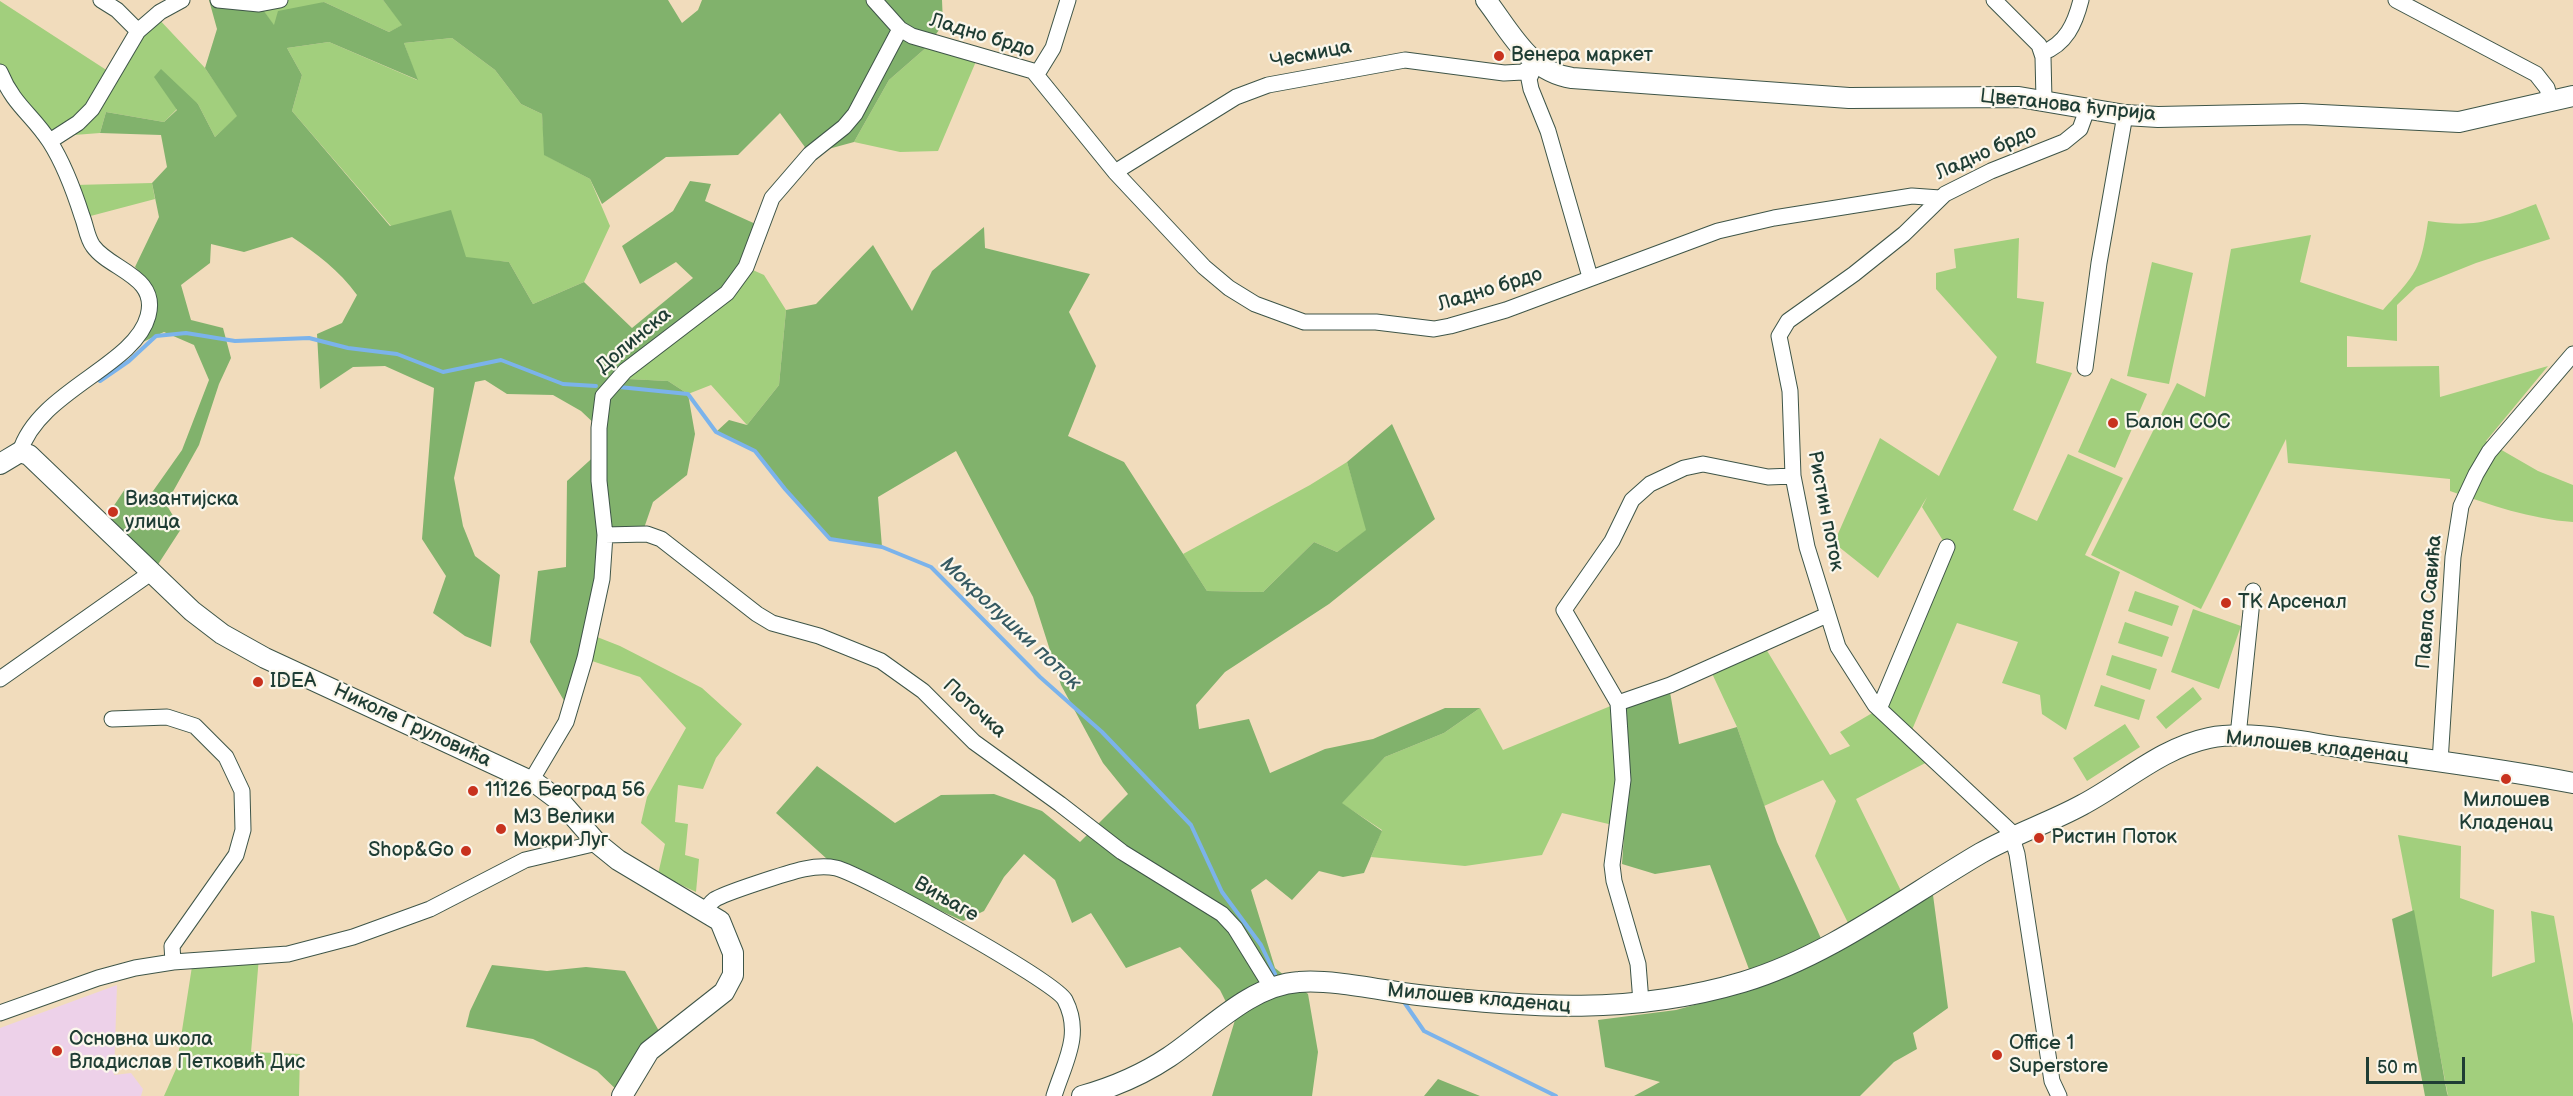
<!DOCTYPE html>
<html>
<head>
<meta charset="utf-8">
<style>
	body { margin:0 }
	#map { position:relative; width:2573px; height:1096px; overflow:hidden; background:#f1dcbc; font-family:"Balsamiq Sans",sans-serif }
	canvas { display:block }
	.scale { position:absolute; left:2366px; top:1057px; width:99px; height:27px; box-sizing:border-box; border:3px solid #1f3d34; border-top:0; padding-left:8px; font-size:18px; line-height:21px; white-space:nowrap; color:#1f3d34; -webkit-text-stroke:4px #fbf7ec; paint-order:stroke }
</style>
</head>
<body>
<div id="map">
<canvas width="2573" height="1096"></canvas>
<div class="scale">50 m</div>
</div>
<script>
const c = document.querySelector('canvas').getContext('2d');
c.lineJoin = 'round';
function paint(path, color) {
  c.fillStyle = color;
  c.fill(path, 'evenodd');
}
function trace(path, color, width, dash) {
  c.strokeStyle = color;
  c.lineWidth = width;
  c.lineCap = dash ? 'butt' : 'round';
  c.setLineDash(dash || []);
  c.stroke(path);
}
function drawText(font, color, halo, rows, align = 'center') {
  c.font = font + ' "Balsamiq Sans",sans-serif';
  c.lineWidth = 4.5;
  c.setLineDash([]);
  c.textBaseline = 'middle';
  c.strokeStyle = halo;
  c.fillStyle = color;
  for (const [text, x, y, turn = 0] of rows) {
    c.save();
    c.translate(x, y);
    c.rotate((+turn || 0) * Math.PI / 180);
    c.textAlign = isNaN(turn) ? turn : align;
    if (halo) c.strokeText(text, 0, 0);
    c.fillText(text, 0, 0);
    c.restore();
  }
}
paint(new Path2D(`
	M 117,985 L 114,1075 L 131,1073 L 143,1089 L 141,1096 L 0,1096 L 0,1028 Z`), '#edd1e9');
paint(new Path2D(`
	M 280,0 L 383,0 L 403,25 L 389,32 L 324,2 L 274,26 L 259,4 Z
	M 0,1 L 111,73 L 155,15 L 205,68 L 238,116 L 215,137 L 198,104 L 155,77 L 177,109 L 164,122 L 106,112 L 100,133 L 74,135 L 78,124 L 50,141 L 0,72 Z
	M 452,38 L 495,70 L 521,104 L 542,114 L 545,155 L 590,179 L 610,226 L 584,282 L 533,304 L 509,262 L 466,258 L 391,226 L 292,111 L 302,75 L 287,48 L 329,42 L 417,80 L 404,43 Z
	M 928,46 L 977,59 L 938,151 L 900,152 L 854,142 L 889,80 Z
	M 152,183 L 155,199 L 83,218 L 75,185 Z
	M 2536,204 L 2550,239 L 2476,263 L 2416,287 L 2397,305 L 2397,341 L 2347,336 L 2347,367 L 2439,366 L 2440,397 L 2548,366 L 2486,441 L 2538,471 L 2573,485 L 2573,522 C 2530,519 2491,505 2450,491 L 2450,479 L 2288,463 L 2286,439 L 2201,609 L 2091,555 L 2177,383 L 2205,397 L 2231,249 L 2311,235 L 2300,282 L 2383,310 C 2416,274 2421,270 2428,221 C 2477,228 2490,221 2536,204 Z
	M 2019,238 L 2017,298 L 2044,302 L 2036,363 L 2072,373 L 2013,510 L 2037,521 L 2068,454 L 2123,478 L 2085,555 L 2120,572 L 2066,730 L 2042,714 L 2040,695 L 2002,683 L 2018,642 L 1957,623 L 1909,737 L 1933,759 L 1856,799 L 1905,899 L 1852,931 L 1815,856 L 1836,801 L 1823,780 L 1764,806 L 1737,727 L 1709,667 L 1763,644 L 1830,755 L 1850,746 L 1840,732 L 1879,709 L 1947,547 L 1922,507 L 1927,497 L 1878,578 L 1834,543 L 1880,438 L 1939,476 L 1997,357 L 1936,289 L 1936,273 L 1956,268 L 1954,249 Z
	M 2152,262 L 2193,273 L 2169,384 L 2127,376 Z
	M 746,267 L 764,275 L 786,310 L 779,385 L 747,425 L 711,385 L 688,394 L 668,381 L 627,379 Z
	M 2111,378 L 2147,394 L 2115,468 L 2078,452 Z
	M 1347,462 L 1367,530 L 1337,552 L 1314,542 L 1263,592 L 1207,591 L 1183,554 L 1310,485 Z
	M 2135,591 L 2179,606 L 2172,626 L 2128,611 Z
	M 2193,609 L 2241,626 L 2219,689 L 2171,672 Z
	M 2125,622 L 2169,637 L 2162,657 L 2118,643 Z
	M 592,635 L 620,646 L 702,688 L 742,724 L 716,758 L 703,789 L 678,785 L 675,822 L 688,824 L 685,855 L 699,859 L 696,892 L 658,874 L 665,844 L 641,823 L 647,797 L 686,728 L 640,677 L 586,659 Z
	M 2112,655 L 2157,669 L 2150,690 L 2106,675 Z
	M 2101,685 L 2145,700 L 2139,720 L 2094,706 Z
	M 2193,687 L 2202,699 L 2166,729 L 2156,717 Z
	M 1618,703 L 1617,826 L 1562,813 L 1542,855 L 1465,866 L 1371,857 L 1382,830 L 1341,803 L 1385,757 L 1444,733 L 1480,708 L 1503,750 Z
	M 2125,724 L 2140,747 L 2087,781 L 2073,758 Z
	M 2398,835 L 2461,846 L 2460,898 L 2494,910 L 2492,977 L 2535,962 L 2531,911 L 2554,916 L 2573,1024 L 2573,1096 L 2448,1096 Z
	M 259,957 L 251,1052 L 300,1054 L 299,1096 L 164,1096 L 176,1069 L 193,960 Z`), '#a2cf7d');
paint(new Path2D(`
	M 209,0 L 259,4 L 274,25 L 278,11 L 324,2 L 389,32 L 402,25 L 383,0 L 668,0 L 682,23 L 698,10 L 702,0 L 942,0 L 943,24 L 928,46 L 889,80 L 854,142 L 810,154 L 780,113 L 738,155 L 666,157 L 602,204 L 590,179 L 544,155 L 542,114 L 521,104 L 495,70 L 452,38 L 404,43 L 418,80 L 329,42 L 287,48 L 302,75 L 292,111 L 390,226 L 451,210 L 466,257 L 509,262 L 533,304 L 584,282 L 632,328 L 693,278 L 676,262 L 640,284 L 622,246 L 673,211 L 690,181 L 711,184 L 705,201 L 760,226 L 727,293 L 628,379 L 668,381 L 688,394 L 695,434 L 687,475 L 653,502 L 642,534 L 605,535 L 570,711 L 530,642 L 538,571 L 566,567 L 567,481 L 599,452 L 599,428 L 581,411 L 553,395 L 507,394 L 485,380 L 475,382 L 454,478 L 463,526 L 475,556 L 500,575 L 491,647 L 465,636 L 433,613 L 446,576 L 422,539 L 434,388 L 385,366 L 353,367 L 320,389 L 317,334 L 342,323 L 357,295 C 339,270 317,254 292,237 L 244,252 L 211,244 L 210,263 L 181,285 L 191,320 L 223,328 L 231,358 L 219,384 L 199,445 L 166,504 L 181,529 L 157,566 L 101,525 L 125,489 L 146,501 L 182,450 L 209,380 L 194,345 L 164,332 L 143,342 C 155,310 161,294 135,267 L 159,217 L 152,183 L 167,167 L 161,135 L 100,133 L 106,112 L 164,122 L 177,110 L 154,77 L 161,69 L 198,104 L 215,137 L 237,116 L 205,68 L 217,29 Z
	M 984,227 L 985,248 L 1090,274 L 1069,312 L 1096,366 L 1068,436 L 1124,462 L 1207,591 L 1263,592 L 1314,542 L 1337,552 L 1366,530 L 1347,462 L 1392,424 L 1435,519 L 1329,604 L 1225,672 L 1196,705 L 1199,729 L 1249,719 L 1270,773 L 1325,749 L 1373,739 L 1445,708 L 1480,708 L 1444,733 L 1385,757 L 1342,803 L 1382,831 L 1364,873 L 1343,877 L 1319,871 L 1292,900 L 1266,879 L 1251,890 L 1275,968 L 1308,994 L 1318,1052 L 1312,1096 L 1212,1096 L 1235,1020 L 1220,990 L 1180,947 L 1126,968 L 1091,913 L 1072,923 L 1055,880 L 1024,854 L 1004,877 L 984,911 L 963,921 L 827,859 L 776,813 L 817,766 L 895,823 L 941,795 L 994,794 L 1042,811 L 1080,842 L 1128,794 L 1103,763 L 1061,685 L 1033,597 L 956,451 L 878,497 L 882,547 L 830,539 L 776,480 L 755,451 L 716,432 L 729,420 L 747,425 L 779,385 L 786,310 L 816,304 L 873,245 L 912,311 L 932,271 Z
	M 1670,692 L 1679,744 L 1737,727 L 1777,842 L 1829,956 L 1933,895 L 1948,1008 L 1913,1033 L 1917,1049 L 1894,1062 L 1860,1096 L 1634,1096 L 1660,1082 L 1605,1067 L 1598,1020 L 1676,1010 L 1756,988 L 1710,865 L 1655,874 L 1622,864 L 1628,779 L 1622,708 Z
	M 2414,910 L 2447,1093 L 2448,1096 L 2425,1096 L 2392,919 Z
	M 492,965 L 547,971 L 586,967 L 625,971 L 663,1038 L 622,1095 L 597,1071 L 533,1039 L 466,1027 L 470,1011 Z
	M 1438,1079 L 1480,1096 L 1424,1096 Z`), '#81b26c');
trace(new Path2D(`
	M 100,381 L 129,361 L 156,336 L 186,333 L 235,341 L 309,338 L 348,348 L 397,354 L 443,372 L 501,360 L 563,384 L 596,386
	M 619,387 L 688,394 L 716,432 L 755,451 L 785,489 L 830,539 L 882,547 L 931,567 L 1040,677 L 1102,732 L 1191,825 L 1222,892 L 1261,945 L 1275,974
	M 1404,1002 L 1424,1031 L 1556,1096`), '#7bb3eb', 4);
const minor = new Path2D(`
	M 101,0 L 117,10 L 138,31
	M 218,0 L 259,4 L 280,0
	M 874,0 L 900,29 L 912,36 L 1033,71 L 1115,172 L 1204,267 L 1229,288 L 1255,304 L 1304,322 L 1376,322 L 1434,329 L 1450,326 L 1506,310 L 1718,231 L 1774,218 L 1912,196 L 1940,198
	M 1994,0 L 2039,45 L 2043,57 L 2044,100
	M 2396,0 L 2536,74 L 2547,88 L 2550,99
	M 2042,53 C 2066,44 2075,24 2081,0
	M 1536,63 L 1529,79 L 1531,89 L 1548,131 L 1590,277
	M 0,72 C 14,106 32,114 50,142 C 64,164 74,191 82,216 C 86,226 87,238 93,246 C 110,270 159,276 148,316 C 135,366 38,391 20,452
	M 1037,74 L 1053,48 L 1068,0
	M 50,141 L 78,123 L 92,109 L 138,31 L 160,12 L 182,0
	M 1115,172 L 1236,97 L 1268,85 L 1405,60 L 1504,73 L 1523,72 L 1536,63
	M 2085,368 L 2099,263 L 2125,115
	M 605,535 L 647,534 L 661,539 L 757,614 L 772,623 L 819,636 L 881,661 L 923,691 L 974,742 L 1060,804 L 1122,852 L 1222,914 L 1235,928 L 1272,988
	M 0,679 L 152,572
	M 1618,703 L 1670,685 L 1827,615
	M 1879,709 L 1947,547
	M 112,719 L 167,717 L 195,726 L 226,757 L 242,791 L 243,830 L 236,855 L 172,946 L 173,962
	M 2238,736 L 2253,591
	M 2440,762 L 2453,557 L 2461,506 L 2476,474 L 2489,452 L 2573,354
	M 531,781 L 566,722 L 585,658 L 602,579 L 605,535 L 599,481 L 599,428 L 603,396 L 625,371 L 727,293 L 746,267 L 772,198 L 810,154 L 844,127 L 855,114 L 900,29
	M 705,910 C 708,907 710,903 714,900 C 724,893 790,872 804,869 C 814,867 826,866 836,868 C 862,874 1055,981 1065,1000 C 1083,1035 1064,1063 1054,1096
	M 1641,1002 L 1638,964 L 1614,881 L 1612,865 L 1623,780 L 1618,703 L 1564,610 L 1612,541 L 1632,500 L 1650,484 L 1684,468 L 1703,464 L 1768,477 L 1793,476
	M 0,1013 L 98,978 L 135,968 L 173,962 L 288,954 L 353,937 L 430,909 L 525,860 L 597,843
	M 2059,1096 L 2052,1081 L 2017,854 L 2010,831 L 1875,705 L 1838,647 L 1807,547 L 1793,476 L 1790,391 L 1779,336 L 1788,321 L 1854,274 L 1904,234 L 1945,194 L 1991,171 L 2064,142 L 2080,129 L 2088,107`);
const tertiary = new Path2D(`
	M 1486,0 C 1510,31 1529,72 1572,78 L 1849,98 L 2019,97 L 2125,115 L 2158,117 L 2302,114 L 2459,122 L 2573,96
	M 0,464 L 20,452 L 29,455 L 192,611 L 222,634 L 265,658 L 537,784 L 561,802 L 597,843 L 618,860 L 720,921 L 733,953 L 733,975 L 724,992 L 649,1051 L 622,1096
	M 1082,1096 C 1114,1087 1142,1075 1169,1057 C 1208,1031 1250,985 1299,982 C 1332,979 1384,991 1418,995 C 1531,1008 1632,1015 1743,982 C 1829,956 1904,898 1981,853 C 2014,834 2049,823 2082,805 C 2124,783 2161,748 2209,738 C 2251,730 2301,742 2344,748 C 2420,759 2497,768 2573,783`);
trace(minor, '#3e5548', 17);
trace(tertiary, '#3e5548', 22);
trace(minor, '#fff', 15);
trace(tertiary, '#fff', 20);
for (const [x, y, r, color] of [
	[1499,56,6,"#c8321e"],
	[2113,423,6,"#c8321e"],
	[113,512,6,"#c8321e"],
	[2226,603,6,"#c8321e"],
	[258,682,6,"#c8321e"],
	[2506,779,6,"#c8321e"],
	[473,791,6,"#c8321e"],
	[501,829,6,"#c8321e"],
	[2039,838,6,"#c8321e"],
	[466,851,6,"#c8321e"],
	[57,1051,6,"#c8321e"],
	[1997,1055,6,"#c8321e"]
]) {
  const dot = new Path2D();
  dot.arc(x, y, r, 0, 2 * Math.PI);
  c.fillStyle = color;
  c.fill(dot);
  trace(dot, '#fbf7ec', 2);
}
drawText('20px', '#1f3d34', '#fbf7ec', [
	["Ладно брдо",982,36,17],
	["Чесмица",1311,55,-11],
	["Цветанова ћуприја",2068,106,6],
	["Ладно брдо",1986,153,-24],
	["Ладно брдо",1490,290,-17],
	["Долинска",634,341,-40],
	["Ристин поток",1825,511,79],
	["Павла Савића",2430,602,-85],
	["Поточка",974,709,42],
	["Николе Груловића",412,726,25],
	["Милошев кладенац",2317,748,6],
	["Вињаге",946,900,30],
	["Милошев кладенац",1479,999,5]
]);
drawText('20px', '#1f3d34', '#fbf7ec', [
	["Венера маркет",1511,56],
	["Балон СОС",2125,423],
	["Византијска",125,500],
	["улица",125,523],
	["ТК Арсенал",2238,603],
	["IDEA",270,682],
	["11126 Београд 56",485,791],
	["Милошев",2506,801,"center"],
	["Кладенац",2506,824,"center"],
	["МЗ Велики",513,818],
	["Мокри Луг",513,841],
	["Ристин Поток",2051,838],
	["Shop&Go",454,851,"right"],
	["Основна школа",69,1040],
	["Владислав Петковић Дис",69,1063],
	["Office 1",2009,1044],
	["Superstore",2009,1067]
], 'left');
drawText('italic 21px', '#365a62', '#fbf7ec', [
	["Мокролушки поток",1010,624,43]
]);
</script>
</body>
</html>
